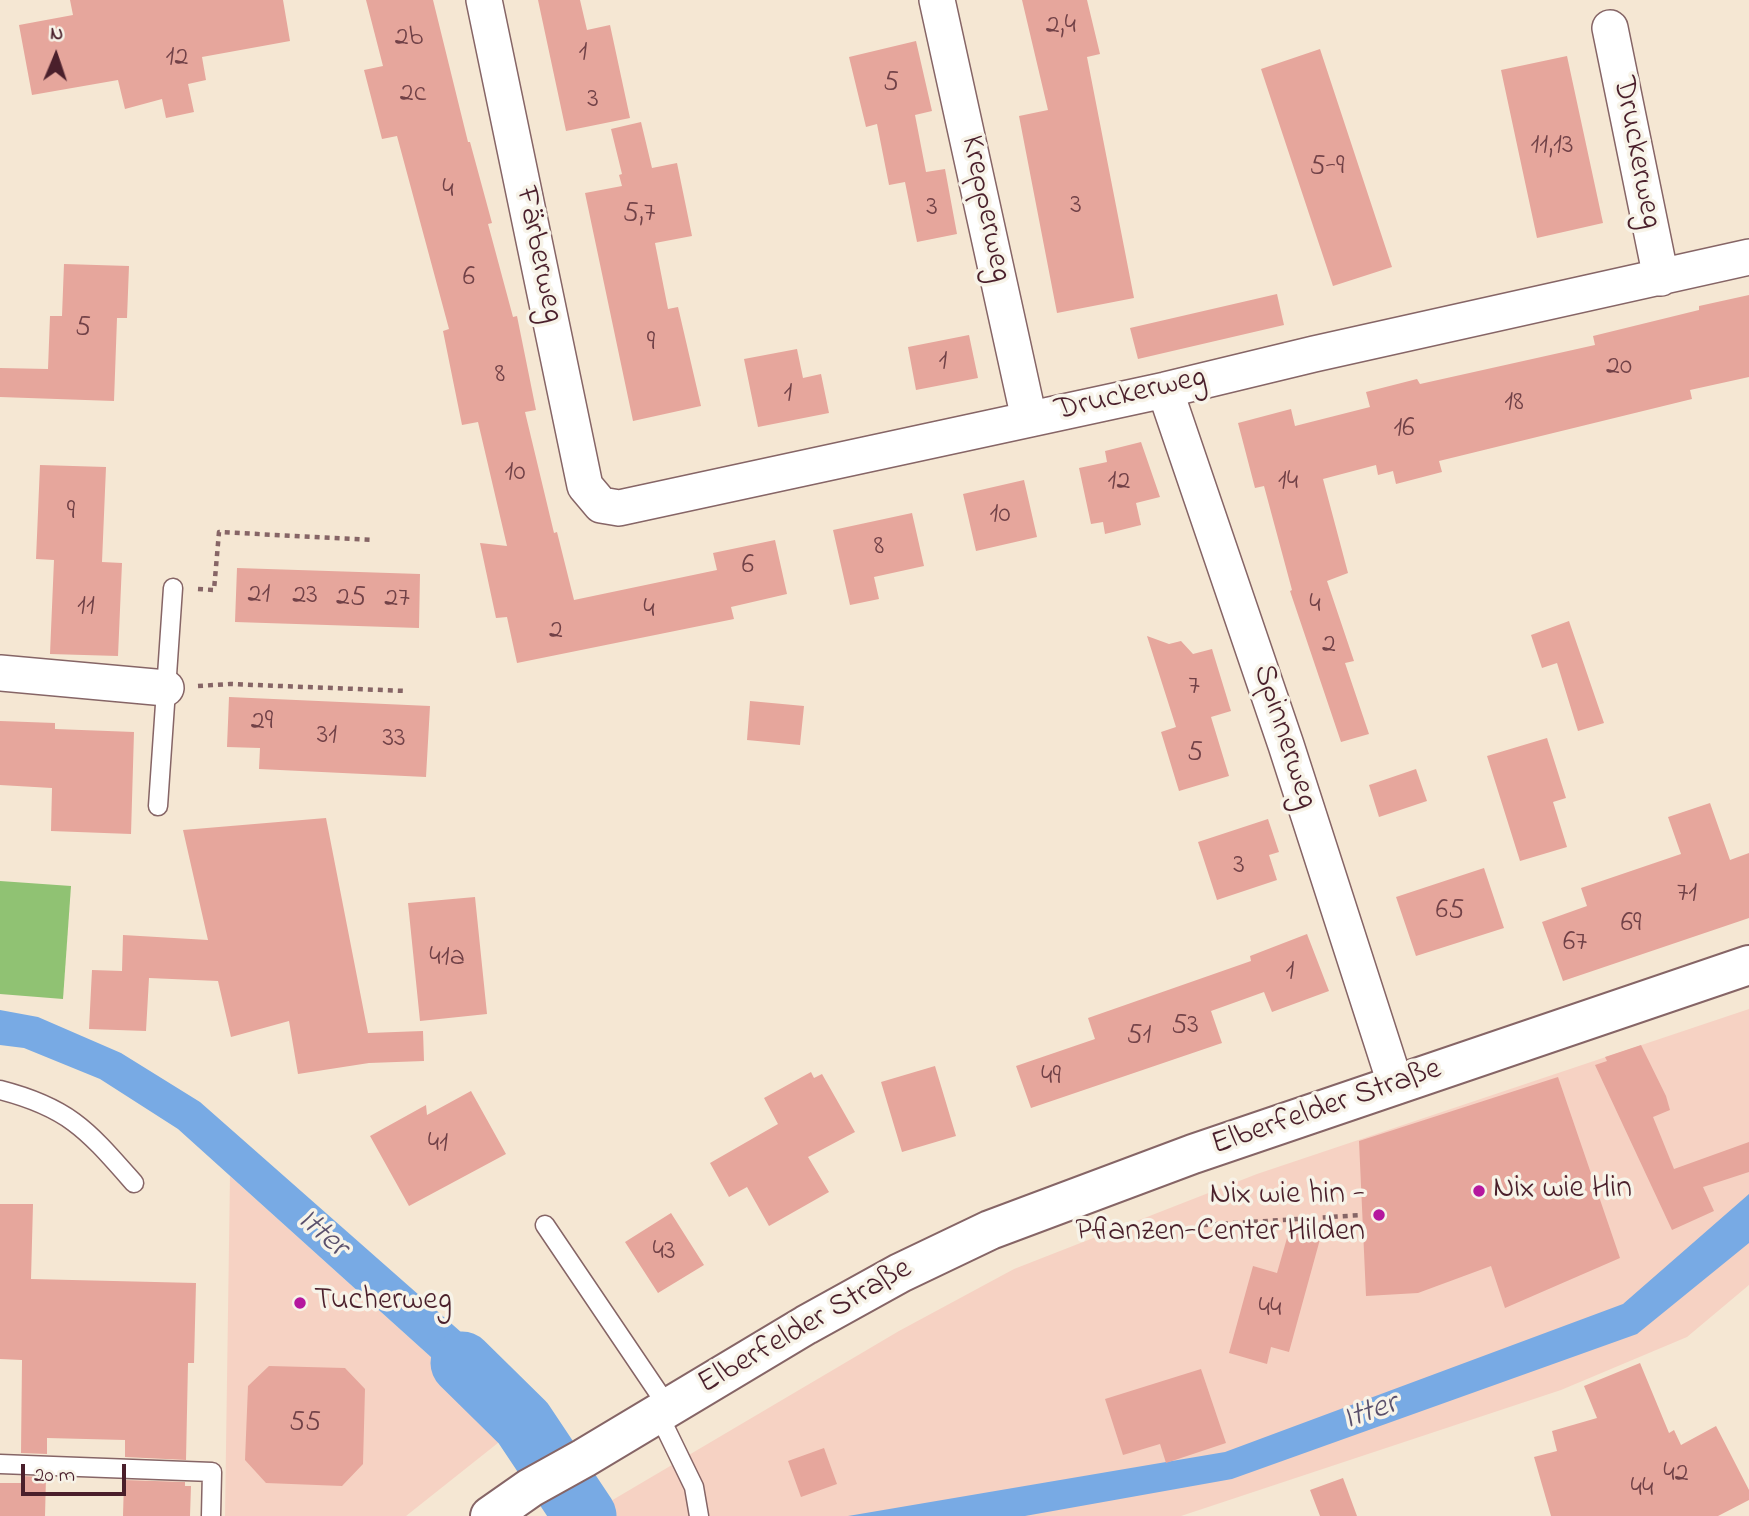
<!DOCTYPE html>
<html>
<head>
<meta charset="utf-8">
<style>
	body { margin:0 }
	#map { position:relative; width:1749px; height:1516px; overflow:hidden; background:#f5e7d3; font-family:"Indie Flower",sans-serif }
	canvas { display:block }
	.north { position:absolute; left:21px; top:21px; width:70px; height:70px; -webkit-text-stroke:5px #f7f3e8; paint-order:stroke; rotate:2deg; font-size:19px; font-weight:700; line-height:28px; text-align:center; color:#4a1f2b }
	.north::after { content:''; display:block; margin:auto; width:24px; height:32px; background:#4a1f2b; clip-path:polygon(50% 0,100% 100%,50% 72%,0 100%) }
	.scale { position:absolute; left:21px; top:1464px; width:105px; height:32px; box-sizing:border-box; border:4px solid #4a1f2b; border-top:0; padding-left:9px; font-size:21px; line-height:24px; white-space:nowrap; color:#4a1f2b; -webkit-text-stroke:5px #f7f3e8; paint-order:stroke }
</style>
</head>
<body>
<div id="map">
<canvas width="1749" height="1516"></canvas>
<div class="north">N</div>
<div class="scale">20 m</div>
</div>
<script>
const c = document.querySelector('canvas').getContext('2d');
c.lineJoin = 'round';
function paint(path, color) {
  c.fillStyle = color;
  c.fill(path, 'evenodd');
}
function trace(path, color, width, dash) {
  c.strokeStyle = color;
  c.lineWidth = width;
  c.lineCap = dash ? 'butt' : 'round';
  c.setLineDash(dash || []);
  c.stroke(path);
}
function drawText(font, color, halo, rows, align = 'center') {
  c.font = font + ' "Indie Flower",sans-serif';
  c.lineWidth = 7;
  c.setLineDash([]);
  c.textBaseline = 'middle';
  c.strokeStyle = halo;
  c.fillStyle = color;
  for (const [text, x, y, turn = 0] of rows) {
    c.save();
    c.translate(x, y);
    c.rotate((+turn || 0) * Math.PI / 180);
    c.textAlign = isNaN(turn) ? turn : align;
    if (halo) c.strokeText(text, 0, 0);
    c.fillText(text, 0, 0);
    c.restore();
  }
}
paint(new Path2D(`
	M 1749,1009 L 1749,1285 L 1687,1337 L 1561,1390 L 1181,1516 L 589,1516 L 599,1508 L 899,1331 L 1014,1269 L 1257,1174 Z
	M 230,1176 L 513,1431 L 406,1516 L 225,1516 Z`), '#f6d2c3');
paint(new Path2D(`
	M 0,881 L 71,886 L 63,999 L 0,994 Z`), '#90c273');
paint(new Path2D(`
	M 0,1010 L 38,1017 L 121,1053 L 200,1102 L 546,1407 L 513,1431 L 178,1129 L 100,1079 L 24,1048 L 0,1045 Z
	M 1749,1194 L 1749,1243 L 1637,1334 L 1232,1479 L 1025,1516 L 848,1516 L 1225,1452 L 1623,1304 Z`), '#78aae4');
trace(new Path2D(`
	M 462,1363 L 523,1423 L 585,1516`), '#78aae4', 63);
paint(new Path2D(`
	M 70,0 L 283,0 L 290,41 L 202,57 L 206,80 L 188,84 L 194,112 L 166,118 L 162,99 L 125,109 L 118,80 L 32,95 L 19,25 L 73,15 Z
	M 366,0 L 433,0 L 468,142 L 470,142 L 492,223 L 488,224 L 513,317 L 517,316 L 536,410 L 525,412 L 554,533 L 557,532 L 574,600 L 717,570 L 713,553 L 775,540 L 787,594 L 731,607 L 734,619 L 517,663 L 507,617 L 496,618 L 480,543 L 507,546 L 478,422 L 462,425 L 443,331 L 449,329 L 397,136 L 382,139 L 364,70 L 383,66 Z
	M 538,0 L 580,0 L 587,30 L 610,25 L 630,118 L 566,131 Z
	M 1022,0 L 1087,0 L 1100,54 L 1087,57 L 1134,298 L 1057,313 L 1019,116 L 1048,110 Z
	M 916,41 L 932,111 L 915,115 L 926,172 L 945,169 L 957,234 L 917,242 L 905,182 L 889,185 L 877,124 L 866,127 L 849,57 Z
	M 1320,49 L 1392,267 L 1333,286 L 1261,69 Z
	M 1567,56 L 1603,223 L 1537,238 L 1501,70 Z
	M 641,122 L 652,168 L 677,163 L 692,236 L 655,243 L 668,309 L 678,307 L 701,406 L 633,421 L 585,193 L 622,186 L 619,175 L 622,174 L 611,129 Z
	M 64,264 L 129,266 L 127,318 L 117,318 L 114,401 L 0,397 L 0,368 L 48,369 L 50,316 L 62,316 Z
	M 1277,294 L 1284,325 L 1138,359 L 1130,328 Z
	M 1749,295 L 1749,377 L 1690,390 L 1692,399 L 1439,461 L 1442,472 L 1396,484 L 1393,471 L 1378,475 L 1376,465 L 1323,479 L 1348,573 L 1327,581 L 1354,661 L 1345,663 L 1369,734 L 1341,742 L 1290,591 L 1292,590 L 1264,486 L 1255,488 L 1238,423 L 1291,409 L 1295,426 L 1370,407 L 1366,392 L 1417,379 L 1420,384 L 1595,345 L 1593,336 L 1699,310 L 1699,306 Z
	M 969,335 L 978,378 L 916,390 L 908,347 Z
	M 797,349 L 803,378 L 821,374 L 829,413 L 758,427 L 744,359 Z
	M 1141,442 L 1160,497 L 1136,503 L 1141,525 L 1105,534 L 1103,522 L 1091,524 L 1079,468 L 1107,462 L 1105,451 Z
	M 40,465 L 106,467 L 102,562 L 122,563 L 118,656 L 50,654 L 54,560 L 36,559 Z
	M 1024,480 L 1037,537 L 976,551 L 963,494 Z
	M 912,513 L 924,566 L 874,577 L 879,599 L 850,605 L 833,530 Z
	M 237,568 L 420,574 L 419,628 L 235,622 Z
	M 1569,621 L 1604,723 L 1578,731 L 1557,663 L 1542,668 L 1531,635 Z
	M 1147,636 L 1169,644 L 1181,641 L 1193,654 L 1212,649 L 1231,711 L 1211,717 L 1229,776 L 1179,791 L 1161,732 L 1176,727 Z
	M 229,697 L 430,706 L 426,777 L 259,769 L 260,748 L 227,747 Z
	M 750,701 L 804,706 L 800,745 L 747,740 Z
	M 0,721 L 55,723 L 55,729 L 134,732 L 131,834 L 51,831 L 52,788 L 0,785 Z
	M 1547,738 L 1566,798 L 1553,802 L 1567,847 L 1520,861 L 1487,756 Z
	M 1416,769 L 1427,801 L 1379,817 L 1369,785 Z
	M 1710,803 L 1730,860 L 1749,853 L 1749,918 L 1563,981 L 1542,922 L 1587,906 L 1581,888 L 1681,854 L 1668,817 Z
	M 326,818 L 368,1033 L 423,1031 L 424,1061 L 369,1063 L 298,1074 L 289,1021 L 231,1037 L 218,981 L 149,978 L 146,1031 L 89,1029 L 92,970 L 122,971 L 123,935 L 208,940 L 183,830 Z
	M 1268,819 L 1279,852 L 1269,855 L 1277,880 L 1217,900 L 1198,842 Z
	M 1484,868 L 1504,928 L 1416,956 L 1396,897 Z
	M 475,897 L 487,1014 L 420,1021 L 408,903 Z
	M 1307,934 L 1329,991 L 1272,1012 L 1264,992 L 1211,1011 L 1222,1043 L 1031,1108 L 1016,1066 L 1095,1039 L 1088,1018 L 1251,961 L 1250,956 Z
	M 1641,1045 L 1666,1096 L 1670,1110 L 1653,1117 L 1674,1169 L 1749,1142 L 1749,1172 L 1703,1187 L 1714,1211 L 1672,1230 L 1595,1065 L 1607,1061 L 1605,1057 Z
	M 935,1066 L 956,1136 L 902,1152 L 881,1082 Z
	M 811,1072 L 814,1078 L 822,1074 L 855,1132 L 808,1157 L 829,1192 L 769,1226 L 747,1187 L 729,1197 L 710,1163 L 778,1124 L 764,1098 Z
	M 1558,1077 L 1620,1258 L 1505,1308 L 1491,1266 L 1418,1293 L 1366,1296 L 1359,1141 Z
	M 471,1091 L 506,1154 L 409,1206 L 370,1136 L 426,1105 L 427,1115 Z
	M 0,1204 L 33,1204 L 31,1279 L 196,1283 L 194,1363 L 188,1363 L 186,1460 L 125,1457 L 125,1440 L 47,1438 L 47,1454 L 21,1453 L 22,1360 L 0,1359 Z
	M 671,1213 L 704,1265 L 658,1293 L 625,1242 Z
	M 1291,1224 L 1322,1232 L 1289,1352 L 1271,1347 L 1267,1364 L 1229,1353 L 1253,1266 L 1277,1273 Z
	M 1640,1363 L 1669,1433 L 1674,1430 L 1681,1445 L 1716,1426 L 1749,1490 L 1749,1500 L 1718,1516 L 1551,1516 L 1534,1457 L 1557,1451 L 1552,1431 L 1597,1418 L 1584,1386 Z
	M 269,1366 L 345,1368 L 365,1389 L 363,1464 L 342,1486 L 266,1483 L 245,1460 L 248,1386 Z
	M 1201,1369 L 1226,1443 L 1166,1463 L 1160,1444 L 1123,1455 L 1105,1399 Z
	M 824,1448 L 837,1484 L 801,1497 L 788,1461 Z
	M 21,1476 L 46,1477 L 45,1516 L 0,1516 L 0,1483 L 21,1483 Z
	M 1343,1478 L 1357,1516 L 1320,1516 L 1310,1490 Z
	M 124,1480 L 185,1482 L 185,1486 L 191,1486 L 190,1516 L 123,1516 Z`), '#e6a69c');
const lane = new Path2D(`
	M 158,806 L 173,588
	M 0,1090 C 70,1108 88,1131 134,1183
	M 545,1225 L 668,1407
	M 658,1413 L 694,1487 L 699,1516
	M 0,1464 L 212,1472 L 211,1516`);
const street = new Path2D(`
	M 484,0 L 585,486 L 601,505 L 619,508 L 1165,390 L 1314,354 L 1749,257
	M 937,0 L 1029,419
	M 1610,28 L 1661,278
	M 1165,390 L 1286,745 L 1396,1086
	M 0,673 L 166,688`);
const primary = new Path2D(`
	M 490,1516 L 530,1488 L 584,1458 L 806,1325 L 900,1273 L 990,1230 L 1193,1154 L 1749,965`);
trace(lane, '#866566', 21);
trace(street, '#866566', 38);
trace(primary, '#866566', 42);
trace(new Path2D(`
	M 198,589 L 214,590 L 219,532 L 372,540
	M 198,686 L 230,684 L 407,691
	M 1203,1225 L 1362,1215`), '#866566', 4.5, [5, 5]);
trace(lane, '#fff', 18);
trace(street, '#fff', 35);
trace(primary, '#fff', 38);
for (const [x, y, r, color] of [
	[1479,1191,7,"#b5179e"],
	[1379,1215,7,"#b5179e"],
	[300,1303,7,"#b5179e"]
]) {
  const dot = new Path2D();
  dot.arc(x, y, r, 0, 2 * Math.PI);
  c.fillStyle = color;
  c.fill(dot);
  trace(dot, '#f7f3e8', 2.5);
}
drawText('28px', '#714147', null, [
	["2,4",1061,27],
	["2b",409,39],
	["1",583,54],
	["12",177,59],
	["5",891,84],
	["2c",413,95],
	["3",593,101],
	["11,13",1552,147],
	["5-9",1327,168],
	["4",448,191],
	["3",1076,207],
	["3",932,209],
	["5,7",639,215],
	["6",469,279],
	["5",83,329],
	["9",651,344],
	["1",943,363],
	["20",1619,368],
	["8",500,376],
	["1",788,395],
	["18",1514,404],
	["16",1404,430],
	["10",515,474],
	["12",1119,483],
	["14",1288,483],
	["9",71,513],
	["10",1000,516],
	["8",879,548],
	["6",748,567],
	["21",259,596],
	["23",305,597],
	["25",351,599],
	["27",397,600],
	["4",1315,606],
	["11",86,608],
	["4",649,611],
	["2",556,632],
	["2",1329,646],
	["7",1194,688],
	["29",262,723],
	["31",327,737],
	["33",394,740],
	["5",1195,754],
	["3",1239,867],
	["71",1687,895],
	["65",1450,912],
	["69",1631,925],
	["67",1575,944],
	["41a",447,959],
	["1",1290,973],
	["53",1185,1027],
	["51",1139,1037],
	["49",1051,1078],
	["41",438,1145],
	["43",664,1253],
	["44",1270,1310],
	["55",305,1424],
	["42",1676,1475],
	["44",1642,1490]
]);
drawText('32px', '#4a1f2b', '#f7f3e8', [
	["Druckerweg",1635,153,79],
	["Krepperweg",984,209,78],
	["Färberweg",537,255,78],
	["Druckerweg",1131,396,-13],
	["Spinnerweg",1283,737,72],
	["Elberfelder Straße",1327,1109,-19],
	["Elberfelder Straße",806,1328,-30]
]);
drawText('32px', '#4a1f2b', '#f7f3e8', [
	["Nix wie Hin",1493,1191],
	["Nix wie hin -",1365,1197,"right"],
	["Pflanzen-Center Hilden",1365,1234,"right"],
	["Tucherweg",314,1303]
], 'left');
drawText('italic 33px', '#5a506c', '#f7f3e8', [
	["Itter",321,1235,41],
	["Itter",1371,1414,-19]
]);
</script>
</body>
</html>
